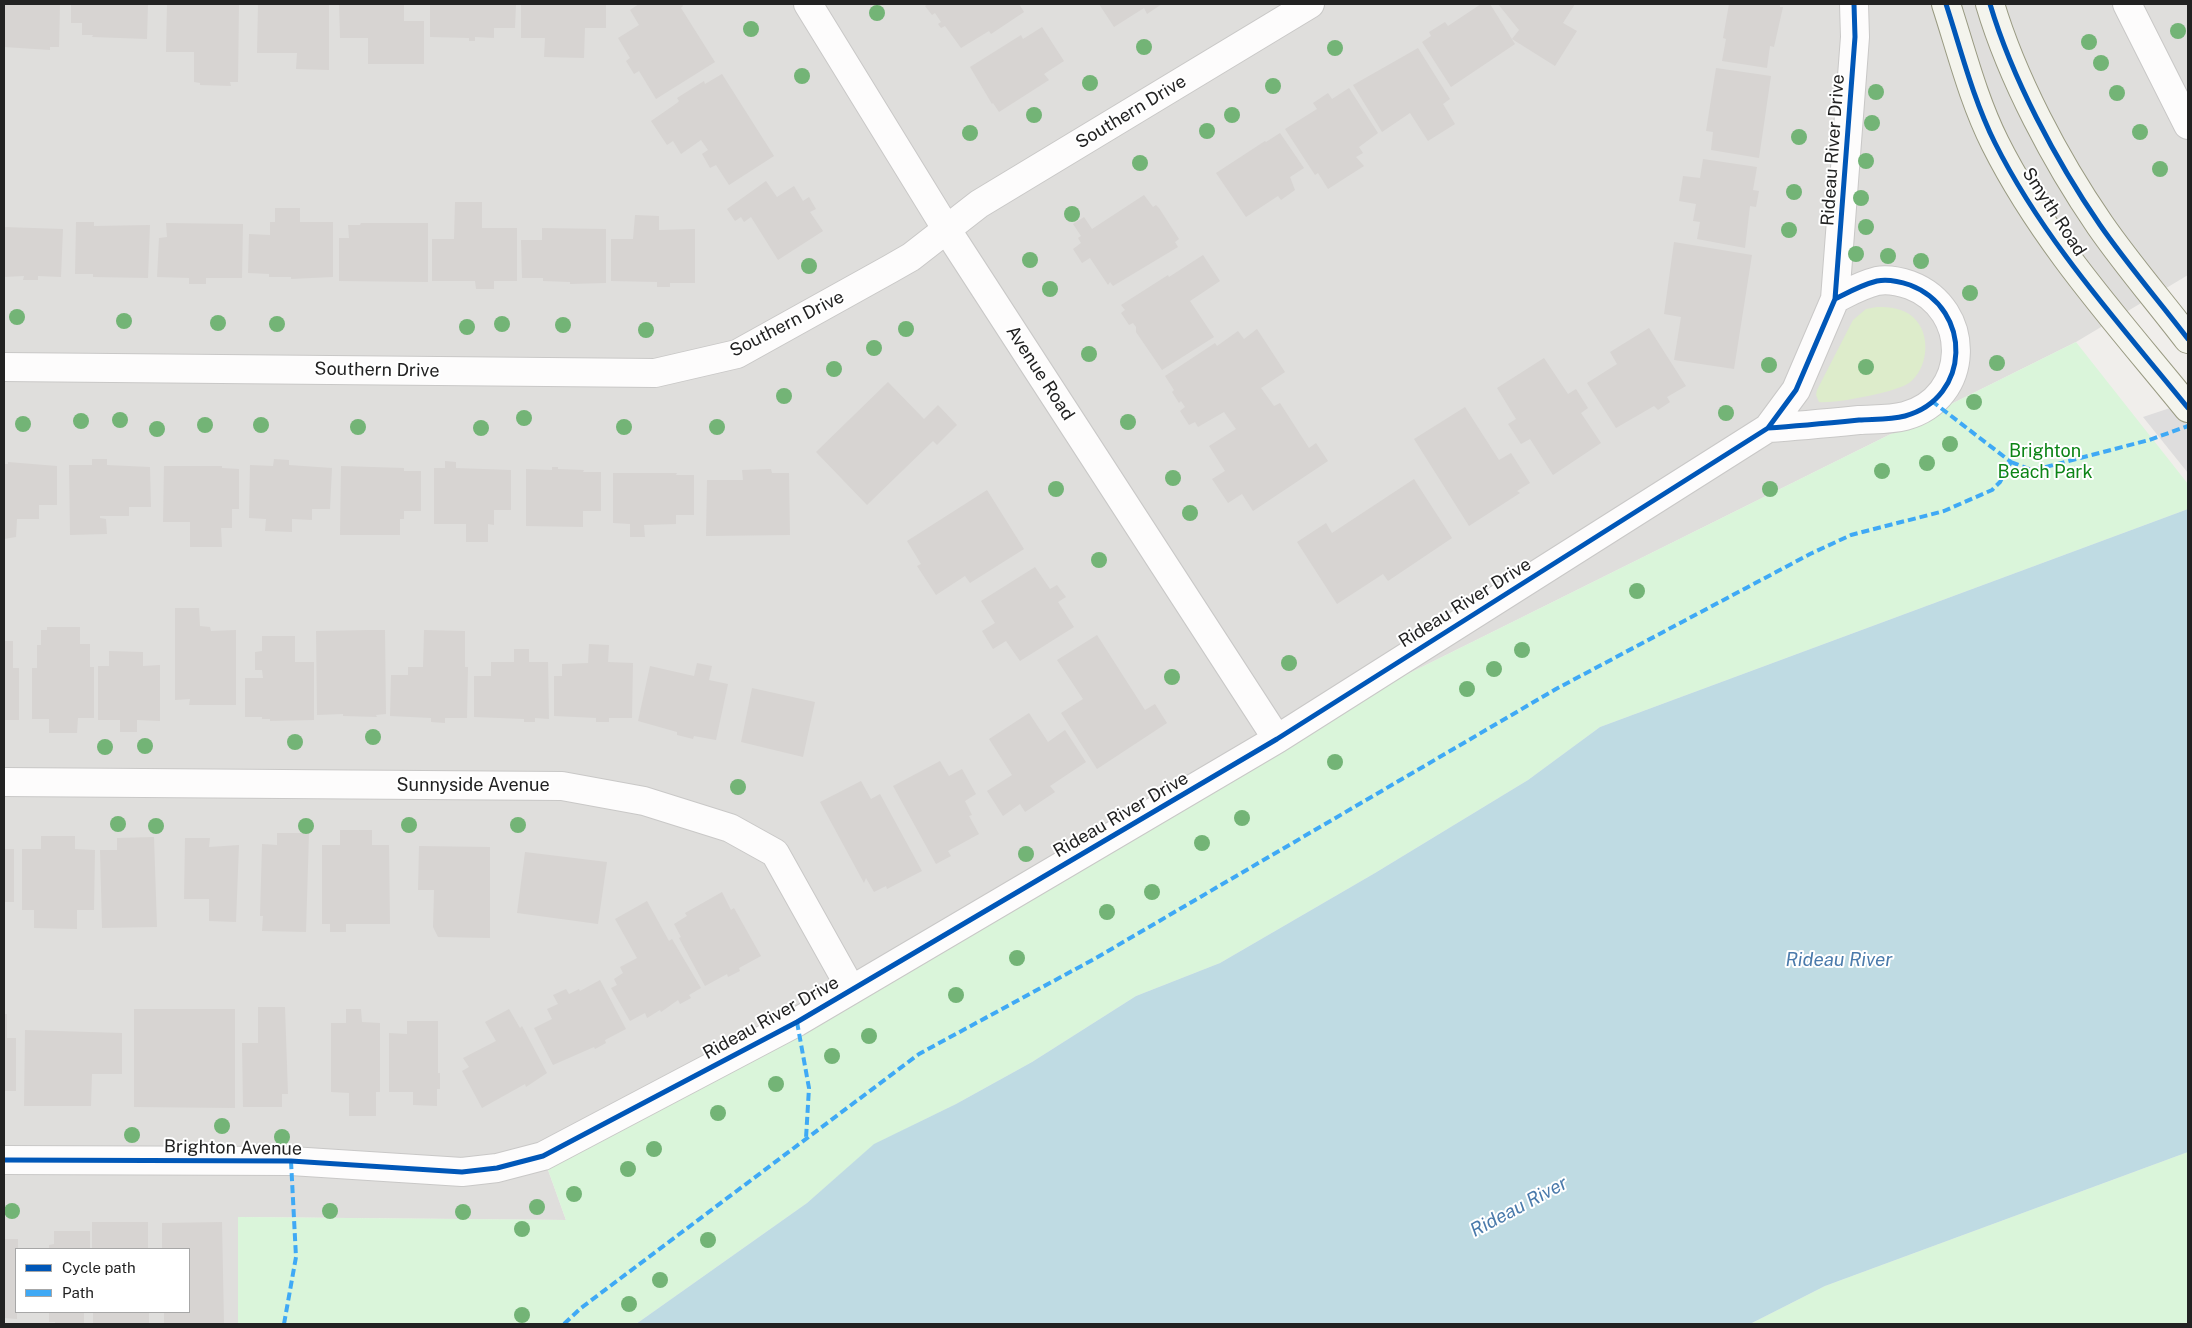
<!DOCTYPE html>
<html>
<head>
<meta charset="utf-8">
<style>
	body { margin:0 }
	#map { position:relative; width:2192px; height:1328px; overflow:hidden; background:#f0eeeb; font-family:"Public Sans",sans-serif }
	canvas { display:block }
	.frame { position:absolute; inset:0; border:5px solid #222; pointer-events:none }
	.legend { position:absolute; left:15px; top:1248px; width:175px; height:65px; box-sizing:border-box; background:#fff; border:1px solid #a7a7a7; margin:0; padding:6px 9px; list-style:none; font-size:15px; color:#222 }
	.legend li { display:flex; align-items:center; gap:10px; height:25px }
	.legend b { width:25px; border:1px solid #a7a7a7 }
</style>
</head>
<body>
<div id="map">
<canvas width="2192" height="1328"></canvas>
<div class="frame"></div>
<ul class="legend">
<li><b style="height:6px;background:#0057b8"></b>Cycle path</li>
<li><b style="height:6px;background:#3fa9f5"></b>Path</li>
</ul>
</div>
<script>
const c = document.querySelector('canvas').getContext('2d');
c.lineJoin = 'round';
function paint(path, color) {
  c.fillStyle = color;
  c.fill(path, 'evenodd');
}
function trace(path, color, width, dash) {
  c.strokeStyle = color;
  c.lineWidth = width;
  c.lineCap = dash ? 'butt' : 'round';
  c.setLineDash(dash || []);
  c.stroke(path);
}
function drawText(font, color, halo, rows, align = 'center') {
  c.font = font + ' "Public Sans",sans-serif';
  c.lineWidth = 4;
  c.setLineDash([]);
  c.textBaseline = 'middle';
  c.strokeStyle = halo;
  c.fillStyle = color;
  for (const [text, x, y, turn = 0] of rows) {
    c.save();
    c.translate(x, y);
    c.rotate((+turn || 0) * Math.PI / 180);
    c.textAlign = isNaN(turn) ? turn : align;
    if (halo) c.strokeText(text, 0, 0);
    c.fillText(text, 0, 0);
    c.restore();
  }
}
paint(new Path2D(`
	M 4,4 L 2188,4 L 2188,275 L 2076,342 L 1277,739 L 543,1156 L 566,1220 L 239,1217 L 238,1324 L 4,1324 ZM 16,1249 L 189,1249 L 189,1312 L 16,1312 Z`), '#dfdedc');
paint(new Path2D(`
	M 1877,307 C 1890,307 1903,308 1913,317 C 1932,334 1928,369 1909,383 C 1897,392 1834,404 1819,402 L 1816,395 L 1817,390 L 1853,320 L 1866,309 Z`), '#ddeccb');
paint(new Path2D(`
	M 2076,342 L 2188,484 L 2188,509 L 1600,727 L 1528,780 L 1375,873 L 1220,963 L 1136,996 L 1032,1062 L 956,1104 L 875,1144 L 807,1203 L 636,1324 L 238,1324 L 238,1217 L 566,1220 L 543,1156 L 1277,739 Z
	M 2188,1152 L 2188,1324 L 1750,1324 L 1825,1286 Z`), '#daf5da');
paint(new Path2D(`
	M 2188,509 L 2188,1152 L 1825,1286 L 1750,1324 L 636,1324 L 807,1203 L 874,1144 L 956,1104 L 1032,1062 L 1136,996 L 1220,963 L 1375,873 L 1528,780 L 1600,727 Z`), '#bfdbe3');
paint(new Path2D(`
	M 2188,402 L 2188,473 L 2143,417 Z`), '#dedddd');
paint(new Path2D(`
	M 4,4 L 60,4 L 59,47 L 50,47 L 50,50 L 4,47 Z
	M 71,4 L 148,4 L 147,39 L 92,37 L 93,35 L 82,35 L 82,23 L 71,23 Z
	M 167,4 L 239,4 L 238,82 L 230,82 L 231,86 L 200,85 L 200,83 L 194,82 L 194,52 L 166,52 Z
	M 258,4 L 329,4 L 329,70 L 296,69 L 297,53 L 257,53 Z
	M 339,4 L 404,4 L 404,21 L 424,21 L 424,64 L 368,64 L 368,38 L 340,38 Z
	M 430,4 L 516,4 L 515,28 L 494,28 L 494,38 L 475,37 L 475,41 L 469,41 L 469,38 L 430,37 Z
	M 521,4 L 606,4 L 606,28 L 585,28 L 584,58 L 544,57 L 545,38 L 521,38 Z
	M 639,4 L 682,4 L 683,6 L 681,8 L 715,62 L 656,99 L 639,71 L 634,74 L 626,61 L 630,58 L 618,38 L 639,25 L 630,10 Z
	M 928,4 L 1019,4 L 1024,12 L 991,34 L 989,31 L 961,48 L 945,26 L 941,28 L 938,24 L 941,22 L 935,13 L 932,15 L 925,6 Z
	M 1099,4 L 1162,4 L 1147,14 L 1144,8 L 1114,27 Z
	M 1481,4 L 1490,4 L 1515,44 L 1451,87 L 1422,42 L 1431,36 L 1429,32 L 1445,22 L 1448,26 Z
	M 1498,4 L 1575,4 L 1563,23 L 1577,31 L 1555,66 L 1512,39 L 1519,30 Z
	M 1729,4 L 1780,4 L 1780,7 L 1783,7 L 1774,47 L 1770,46 L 1767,68 L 1722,61 L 1726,39 L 1723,38 Z
	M 1042,27 L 1064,61 L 1044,74 L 1049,80 L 999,112 L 993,103 L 992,104 L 970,67 L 1021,35 L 1023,39 Z
	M 1418,48 L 1450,99 L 1443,104 L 1455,124 L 1428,141 L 1410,113 L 1382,132 L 1353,85 Z
	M 1716,68 L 1771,76 L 1759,158 L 1711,150 L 1713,132 L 1706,131 Z
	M 722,74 L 774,156 L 729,185 L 716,165 L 710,168 L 702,154 L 708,150 L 701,140 L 681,154 L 673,141 L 667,145 L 651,121 L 677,103 L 679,101 L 677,98 L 704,81 L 705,84 Z
	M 1349,88 L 1378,133 L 1359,147 L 1363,153 L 1356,157 L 1364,166 L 1328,189 L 1318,173 L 1315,175 L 1285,129 L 1317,109 L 1313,103 L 1328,93 L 1332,99 Z
	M 1280,133 L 1304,168 L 1290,177 L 1295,190 L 1281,200 L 1278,196 L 1246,217 L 1216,173 L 1265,141 L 1266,142 Z
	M 1703,159 L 1757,167 L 1753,190 L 1759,191 L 1756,207 L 1750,206 L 1745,248 L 1697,239 L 1700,222 L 1693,221 L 1696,204 L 1679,201 L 1683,176 L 1700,178 Z
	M 766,181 L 777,197 L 794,186 L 803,201 L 809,197 L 816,209 L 810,212 L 823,231 L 778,260 L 751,217 L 744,222 L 741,217 L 735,221 L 727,209 Z
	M 1144,195 L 1153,207 L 1156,205 L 1159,208 L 1179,239 L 1175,242 L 1178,247 L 1113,286 L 1110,282 L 1108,285 L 1090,258 L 1082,263 L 1073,249 L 1081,243 L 1078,238 L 1081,236 L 1073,224 L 1084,217 L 1092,229 Z
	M 455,202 L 482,202 L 482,228 L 517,228 L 517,281 L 494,281 L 494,289 L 476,289 L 475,281 L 432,281 L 432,239 L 454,239 Z
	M 275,208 L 300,208 L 300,222 L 333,222 L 333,277 L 291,279 L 291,277 L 269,277 L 269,274 L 248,273 L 249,234 L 270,235 L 270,222 L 275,222 Z
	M 635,215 L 659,216 L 659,230 L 695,229 L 695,283 L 670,283 L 670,287 L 657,287 L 657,282 L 611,281 L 611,239 L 633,239 Z
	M 76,222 L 94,222 L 94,226 L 150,225 L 148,278 L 93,277 L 93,274 L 75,274 Z
	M 166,223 L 243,224 L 242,278 L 206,278 L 206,284 L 189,284 L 189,278 L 157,277 L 159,238 L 167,237 Z
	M 361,223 L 428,223 L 428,282 L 339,281 L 339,238 L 349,238 L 348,225 L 360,225 Z
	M 4,227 L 63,229 L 61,277 L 38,276 L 38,280 L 23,280 L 24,276 L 4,277 Z
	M 542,228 L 606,229 L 606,283 L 570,284 L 570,282 L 543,281 L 543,278 L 522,278 L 521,240 L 542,240 Z
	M 1674,242 L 1752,255 L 1734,369 L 1674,360 L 1681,317 L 1664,314 Z
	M 1203,255 L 1220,281 L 1190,301 L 1214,337 L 1162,370 L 1136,332 L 1136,327 L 1133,323 L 1129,325 L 1121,313 L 1125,310 L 1121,305 L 1168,275 L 1169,277 Z
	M 1649,328 L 1686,386 L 1667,397 L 1670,402 L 1658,410 L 1654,406 L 1616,428 L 1587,383 L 1617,364 L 1610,352 Z
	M 1257,329 L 1285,372 L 1261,388 L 1274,406 L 1280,403 L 1309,448 L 1316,443 L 1328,461 L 1253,511 L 1242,494 L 1228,503 L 1212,479 L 1225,471 L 1209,446 L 1236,429 L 1224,412 L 1198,427 L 1195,422 L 1189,425 L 1180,411 L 1185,407 L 1181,401 L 1179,403 L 1172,392 L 1174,390 L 1165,376 L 1215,343 L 1217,346 L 1238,331 L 1244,339 Z
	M 1544,358 L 1568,394 L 1576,389 L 1588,408 L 1581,413 L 1601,443 L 1553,475 L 1530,439 L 1521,444 L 1508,424 L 1516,419 L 1497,388 Z
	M 888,382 L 924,419 L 938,405 L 957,425 L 937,445 L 933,441 L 867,505 L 816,452 Z
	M 1465,407 L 1499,460 L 1511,453 L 1530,483 L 1517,491 L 1520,493 L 1469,526 L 1414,439 Z
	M 92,459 L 107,459 L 107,465 L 150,467 L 151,507 L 129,507 L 129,516 L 100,516 L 100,518 L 106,519 L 107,534 L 70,535 L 69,465 L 92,465 Z
	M 274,459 L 289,460 L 289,465 L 332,468 L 330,509 L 312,509 L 312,520 L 292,519 L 292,532 L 265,531 L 266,519 L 249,518 L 250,465 L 273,466 Z
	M 445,461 L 456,462 L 456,468 L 511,470 L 511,510 L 494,510 L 494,525 L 488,524 L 488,542 L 466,542 L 466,524 L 434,524 L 434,468 L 445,468 Z
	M 8,462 L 57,466 L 57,505 L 39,505 L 39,519 L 17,519 L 16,537 L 4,539 L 4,464 L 8,464 Z
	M 164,466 L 222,466 L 222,468 L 239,469 L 239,509 L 232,509 L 232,528 L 221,528 L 222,547 L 190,547 L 190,522 L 163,522 Z
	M 341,466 L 404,468 L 404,471 L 421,471 L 421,511 L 404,511 L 404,519 L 400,519 L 400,535 L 340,535 Z
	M 552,467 L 558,467 L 558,469 L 584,470 L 583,472 L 601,472 L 601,511 L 583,511 L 583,527 L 526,526 L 526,469 L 552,470 Z
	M 771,469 L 772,473 L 789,473 L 790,535 L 706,536 L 707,480 L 743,480 L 742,470 Z
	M 613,473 L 677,473 L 676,475 L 694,475 L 694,515 L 676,515 L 676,524 L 644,525 L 645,537 L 630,537 L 630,524 L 613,523 Z
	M 1414,479 L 1452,538 L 1388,581 L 1383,574 L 1337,604 L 1297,542 L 1326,523 L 1332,533 Z
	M 987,490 L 1024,549 L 970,583 L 965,576 L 936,595 L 917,566 L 921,564 L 907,541 Z
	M 1035,567 L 1050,589 L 1057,585 L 1066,597 L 1058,602 L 1074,627 L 1020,661 L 1006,641 L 993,649 L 982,631 L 995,623 L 981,601 Z
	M 175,608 L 199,608 L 200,626 L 210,627 L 211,631 L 236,630 L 236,705 L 189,705 L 190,699 L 175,700 Z
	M 47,627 L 80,627 L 80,644 L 90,644 L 90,667 L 94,667 L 94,718 L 78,718 L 77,733 L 49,733 L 49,719 L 32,719 L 32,668 L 37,668 L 37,645 L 41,645 L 41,630 L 47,630 Z
	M 369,630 L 385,630 L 386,714 L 376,715 L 377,717 L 343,716 L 343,714 L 317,715 L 316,631 Z
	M 424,630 L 465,631 L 465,667 L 468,667 L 467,718 L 445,718 L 445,723 L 431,722 L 431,718 L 390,716 L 391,675 L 408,675 L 408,667 L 423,667 Z
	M 1097,635 L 1145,710 L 1155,704 L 1167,723 L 1097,769 L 1061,713 L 1083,699 L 1057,660 Z
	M 262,636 L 295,636 L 295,662 L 314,662 L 314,720 L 270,721 L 270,719 L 262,719 L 262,717 L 245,717 L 245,678 L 263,678 L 262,670 L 255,670 L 255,652 L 262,651 Z
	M 4,641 L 13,641 L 13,668 L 19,668 L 19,720 L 4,720 Z
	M 589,644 L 609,645 L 608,662 L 633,663 L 632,718 L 609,718 L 609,722 L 596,722 L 596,718 L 554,716 L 554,676 L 562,676 L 562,664 L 588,663 Z
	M 514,649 L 529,649 L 529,662 L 548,662 L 549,719 L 535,718 L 535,722 L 524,722 L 524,719 L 474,717 L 474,676 L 491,676 L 491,662 L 514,662 Z
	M 109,651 L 143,652 L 143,666 L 160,665 L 160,721 L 137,720 L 137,732 L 120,732 L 120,720 L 98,720 L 98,666 L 109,666 Z
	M 697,663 L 712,666 L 709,680 L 728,684 L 716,740 L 694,736 L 693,739 L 677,735 L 677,732 L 638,721 L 650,666 L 694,676 Z
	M 752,688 L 815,702 L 803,757 L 741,742 Z
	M 1029,713 L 1048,742 L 1065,730 L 1086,762 L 1050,786 L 1055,792 L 1025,812 L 1020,804 L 1003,816 L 987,791 L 1012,775 L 989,739 Z
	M 940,761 L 949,776 L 962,769 L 976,794 L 965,801 L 972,815 L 969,816 L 979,834 L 948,851 L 951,856 L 936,864 L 893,786 Z
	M 861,781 L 871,799 L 880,794 L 922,871 L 887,889 L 886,886 L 874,892 L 866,878 L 864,883 L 820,802 Z
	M 340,830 L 372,830 L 372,845 L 389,845 L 390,924 L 346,924 L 346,932 L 330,932 L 330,924 L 322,924 L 322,845 L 340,845 Z
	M 277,833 L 309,833 L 306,932 L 262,931 L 263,916 L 260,916 L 262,844 L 277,845 Z
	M 41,836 L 75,836 L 75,849 L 95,850 L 94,910 L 77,910 L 77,929 L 34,928 L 34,910 L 22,910 L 22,849 L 41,849 Z
	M 154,837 L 157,927 L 102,928 L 100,850 L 117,850 L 117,838 Z
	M 185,838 L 210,838 L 209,847 L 239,845 L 236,922 L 209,921 L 209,899 L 184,899 Z
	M 419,846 L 490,847 L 490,938 L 438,937 L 433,927 L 434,890 L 418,890 Z
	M 4,849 L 14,849 L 14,902 L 4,902 Z
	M 525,852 L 607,862 L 598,924 L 517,913 Z
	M 722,892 L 731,910 L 734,908 L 761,956 L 739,968 L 740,971 L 728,977 L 727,974 L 705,986 L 679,938 L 681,937 L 674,924 L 687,916 L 685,913 Z
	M 647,901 L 669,941 L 672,939 L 701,988 L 689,995 L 691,998 L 680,1004 L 678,1000 L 661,1012 L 660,1010 L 647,1018 L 645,1013 L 630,1021 L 611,988 L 617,985 L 614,979 L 623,973 L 620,967 L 637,958 L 615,919 Z
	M 600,980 L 626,1029 L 605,1040 L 606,1043 L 595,1049 L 594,1047 L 553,1065 L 534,1028 L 552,1019 L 547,1009 L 558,1004 L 553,995 L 566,989 L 569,994 L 579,989 L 580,991 Z
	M 258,1007 L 285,1007 L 288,1094 L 282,1094 L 282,1107 L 243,1107 L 242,1043 L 258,1043 Z
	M 134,1009 L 235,1009 L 235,1108 L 134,1107 Z
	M 346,1009 L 361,1009 L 362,1022 L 380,1023 L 380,1092 L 376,1092 L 376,1116 L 349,1116 L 349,1093 L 331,1092 L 331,1023 L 346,1023 Z
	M 509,1009 L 520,1028 L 522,1026 L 547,1073 L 526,1087 L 525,1084 L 482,1108 L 462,1071 L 469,1067 L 463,1058 L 496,1041 L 485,1022 Z
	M 4,1014 L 7,1014 L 7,1038 L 16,1038 L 16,1091 L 4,1091 Z
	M 407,1021 L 438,1021 L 438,1073 L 440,1073 L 440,1089 L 437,1089 L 437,1106 L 413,1105 L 413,1092 L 389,1092 L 389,1033 L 407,1034 Z
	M 25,1030 L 122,1033 L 122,1074 L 92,1074 L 91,1106 L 24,1106 Z
	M 92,1222 L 148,1222 L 148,1249 L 92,1249 Z
	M 222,1222 L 224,1324 L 164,1324 L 164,1312 L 189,1312 L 189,1249 L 162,1249 L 162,1223 Z
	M 54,1231 L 90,1231 L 90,1249 L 49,1249 L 49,1245 L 54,1244 Z
	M 4,1239 L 18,1239 L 18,1249 L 16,1249 L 17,1319 L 4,1318 Z
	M 49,1312 L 84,1312 L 84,1324 L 55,1324 L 55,1322 L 49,1322 Z
	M 93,1312 L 149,1312 L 149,1324 L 93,1324 Z`), '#d7d4d2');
const minor = new Path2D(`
	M 808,4 L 947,230 L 1277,739
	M 2127,4 L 2188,125
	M 4,367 L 655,373 L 737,354 L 890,269 L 911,257 L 979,204 L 1310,4
	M 1768,428 C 1798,426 1829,423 1859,420 C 1874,419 1890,420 1905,416 C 1971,398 1973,309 1910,285 C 1901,282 1887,279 1877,281 C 1861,285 1849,292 1835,299
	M 4,782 L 562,786 L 644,801 L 730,828 L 775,853 L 851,989
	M 4,1160 L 291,1161 L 462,1172 L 497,1168 L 543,1156 L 797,1022 L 1277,739 L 1768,428 L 1796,390 L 1835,299 L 1855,37 L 1854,4`);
const secondary = new Path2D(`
	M 1946,4 C 1961,50 1973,99 1995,143 C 2044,241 2119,323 2188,408
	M 1990,4 C 2012,78 2056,161 2100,225 C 2127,264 2159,301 2188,339`);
trace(minor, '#c9c8c7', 30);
trace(secondary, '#999a82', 30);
trace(minor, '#fdfcfc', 28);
trace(secondary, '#f4f4ed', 28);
trace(new Path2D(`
	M 2011,462 L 2031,470 L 2042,468 L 2149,440 L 2188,426
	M 797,1022 L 809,1088 L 806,1138
	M 284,1324 L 296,1257 L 291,1161
	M 564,1324 L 581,1308 L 919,1054 L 1096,958 L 1556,689 L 1810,554 L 1851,535 L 1944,511 L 1992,490 L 2000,482 L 2011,462 L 1933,402`), '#3fa9f5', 4, [8, 4]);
trace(new Path2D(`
	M 1946,4 C 1961,50 1973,99 1995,143 C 2044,241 2119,323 2188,408
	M 1990,4 C 2012,78 2056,161 2100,225 C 2127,264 2159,301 2188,339
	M 1768,428 C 1798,426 1829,423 1859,420 C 1874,419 1890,420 1905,416 C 1971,398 1973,309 1910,285 C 1901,282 1887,279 1877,281 C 1861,285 1849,292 1835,299
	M 4,1160 L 291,1161 L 462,1172 L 497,1168 L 543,1156 L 797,1022 L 1277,739 L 1768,428 L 1796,390 L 1835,299 L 1855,37 L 1854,4`), '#0057b8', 5);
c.fillStyle = '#73b476';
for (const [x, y] of [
	[877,13],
	[751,29],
	[2178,31],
	[2089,42],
	[1144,47],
	[1335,48],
	[2101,63],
	[802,76],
	[1090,83],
	[1273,86],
	[1876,92],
	[2117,93],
	[1034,115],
	[1232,115],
	[1872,123],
	[1207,131],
	[2140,132],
	[970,133],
	[1799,137],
	[1866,161],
	[1140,163],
	[2160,169],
	[1794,192],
	[1861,198],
	[1072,214],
	[1866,227],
	[1789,230],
	[1856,254],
	[1888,256],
	[1030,260],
	[1921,261],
	[809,266],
	[1050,289],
	[1970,293],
	[17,317],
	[124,321],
	[218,323],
	[277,324],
	[502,324],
	[563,325],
	[467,327],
	[906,329],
	[646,330],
	[874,348],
	[1089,354],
	[1997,363],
	[1769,365],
	[1866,367],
	[834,369],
	[784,396],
	[1974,402],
	[1726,413],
	[524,418],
	[120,420],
	[81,421],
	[1128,422],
	[23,424],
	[205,425],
	[261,425],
	[358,427],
	[624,427],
	[717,427],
	[481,428],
	[157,429],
	[1950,444],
	[1927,463],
	[1882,471],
	[1173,478],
	[1056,489],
	[1770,489],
	[1190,513],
	[1099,560],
	[1637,591],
	[1522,650],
	[1289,663],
	[1494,669],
	[1172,677],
	[1467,689],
	[373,737],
	[295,742],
	[145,746],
	[105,747],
	[1335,762],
	[738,787],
	[1242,818],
	[118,824],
	[409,825],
	[518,825],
	[156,826],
	[306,826],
	[1202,843],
	[1026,854],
	[1152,892],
	[1107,912],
	[1017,958],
	[956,995],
	[869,1036],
	[832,1056],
	[776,1084],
	[718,1113],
	[222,1126],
	[132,1135],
	[282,1137],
	[654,1149],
	[628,1169],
	[574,1194],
	[537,1207],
	[12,1211],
	[330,1211],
	[463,1212],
	[522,1229],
	[708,1240],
	[660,1280],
	[629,1304],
	[522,1315]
]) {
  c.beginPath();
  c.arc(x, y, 8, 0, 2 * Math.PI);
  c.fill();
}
drawText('18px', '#222', '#fff', [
	["Southern Drive",1131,112,-31],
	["Rideau River Drive",1833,150,-86],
	["Smyth Road",2054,212,57],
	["Southern Drive",787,324,-27],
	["Southern Drive",377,370,1],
	["Avenue Road",1040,373,57],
	["Rideau River Drive",1465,603,-32],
	["Sunnyside Avenue",473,785],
	["Rideau River Drive",1121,815,-30],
	["Rideau River Drive",771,1018,-29],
	["Brighton Avenue",233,1148,1]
]);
drawText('18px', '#0c8416', '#fff', [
	["Brighton",2045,451],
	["Beach Park",2045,472]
]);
drawText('italic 19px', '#4a7aab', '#fff', [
	["Rideau River",1839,960],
	["Rideau River",1519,1207,-28]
]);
</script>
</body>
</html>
